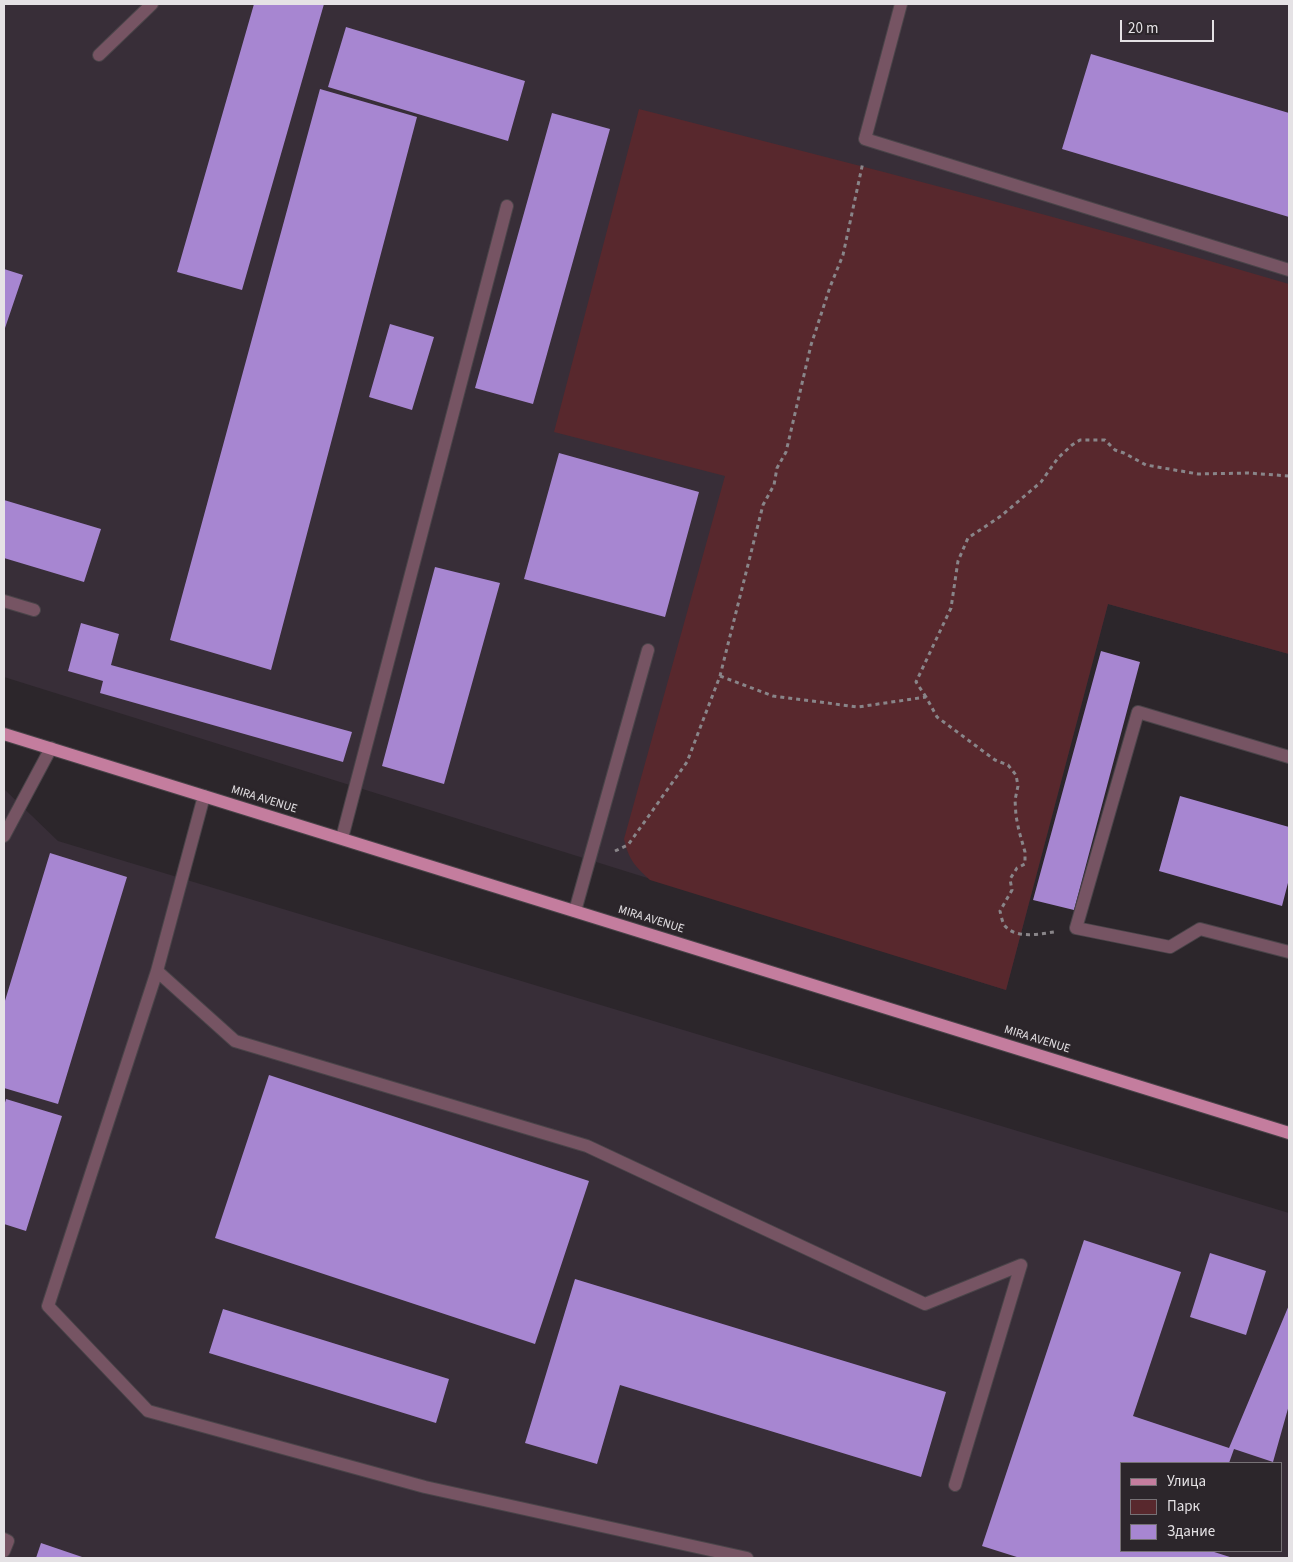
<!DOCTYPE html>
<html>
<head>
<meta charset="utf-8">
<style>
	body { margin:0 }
	#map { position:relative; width:1293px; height:1562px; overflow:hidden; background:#2c262b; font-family:"Source Sans 3",sans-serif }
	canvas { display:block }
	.frame { position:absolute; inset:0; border:5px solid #e5e2e5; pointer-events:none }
	.legend { position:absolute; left:1120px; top:1462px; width:162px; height:90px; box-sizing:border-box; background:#2c262b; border:1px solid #767175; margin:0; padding:6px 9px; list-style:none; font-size:15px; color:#e5e2e5 }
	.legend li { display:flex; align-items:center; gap:10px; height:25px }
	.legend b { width:25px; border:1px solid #767175 }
	.scale { position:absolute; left:1120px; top:20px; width:94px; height:22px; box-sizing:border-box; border:2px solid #e5e2e5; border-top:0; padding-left:6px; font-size:15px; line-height:18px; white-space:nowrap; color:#e5e2e5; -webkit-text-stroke:4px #2c262b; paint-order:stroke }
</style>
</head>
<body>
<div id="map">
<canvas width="1293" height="1562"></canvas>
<div class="frame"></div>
<ul class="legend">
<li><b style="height:6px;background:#c47d9e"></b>Улица</li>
<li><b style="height:14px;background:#58282d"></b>Парк</li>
<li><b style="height:14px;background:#a786d1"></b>Здание</li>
</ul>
<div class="scale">20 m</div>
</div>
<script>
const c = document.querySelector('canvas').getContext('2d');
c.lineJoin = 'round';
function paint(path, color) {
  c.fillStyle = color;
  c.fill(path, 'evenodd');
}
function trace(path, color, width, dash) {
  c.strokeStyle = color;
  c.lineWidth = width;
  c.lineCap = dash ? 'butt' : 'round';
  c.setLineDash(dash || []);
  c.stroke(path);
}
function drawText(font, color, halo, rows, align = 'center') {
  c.font = font + ' "Source Sans 3",sans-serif';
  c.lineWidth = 5;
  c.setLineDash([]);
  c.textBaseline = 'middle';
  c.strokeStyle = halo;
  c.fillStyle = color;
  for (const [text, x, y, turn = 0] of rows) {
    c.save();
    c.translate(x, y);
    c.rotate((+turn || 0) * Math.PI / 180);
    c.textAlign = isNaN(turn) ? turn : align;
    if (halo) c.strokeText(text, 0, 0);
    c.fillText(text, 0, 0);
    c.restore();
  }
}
paint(new Path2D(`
	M 4,4 L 1289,4 L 1289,654 L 1108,604 L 1006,990 L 4,677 Z
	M 4,789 L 58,841 L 1289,1213 L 1289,1558 L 4,1558 ZM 1122,1463 L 1282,1463 L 1282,1551 L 1122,1551 Z`), '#382e38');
paint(new Path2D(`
	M 639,109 C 857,165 1074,220 1289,284 L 1289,654 L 1108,604 L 1006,990 L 650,880 C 634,865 629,860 624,839 L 725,476 L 554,432 Z`), '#58282d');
paint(new Path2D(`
	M 254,4 L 324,4 L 242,290 L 177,272 Z
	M 346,27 L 525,81 L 508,141 L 328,87 Z
	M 1091,54 L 1289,113 L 1289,217 L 1062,149 Z
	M 320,89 L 417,117 L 271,670 L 170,640 Z
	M 552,113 L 610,129 L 533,404 L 475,388 Z
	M 4,269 L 23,275 L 4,331 Z
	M 390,324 L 434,337 L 412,410 L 369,397 Z
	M 559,453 L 699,492 L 665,617 L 524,579 Z
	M 4,500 L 101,529 L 84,582 L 4,558 Z
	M 435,567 L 500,583 L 444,784 L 382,766 Z
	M 81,623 L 119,634 L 111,665 L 352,732 L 343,762 L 100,693 L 103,681 L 68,671 Z
	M 1101,651 L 1140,662 L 1074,910 L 1033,900 Z
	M 1180,796 L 1289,827 L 1289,879 L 1282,906 L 1159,871 Z
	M 50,853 L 127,877 L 58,1104 L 4,1088 L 4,1004 Z
	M 269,1075 L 589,1181 L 535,1344 L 215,1238 Z
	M 6,1099 L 62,1116 L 26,1231 L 4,1224 L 4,1106 Z
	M 1084,1240 L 1181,1272 L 1133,1416 L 1229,1448 L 1289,1305 L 1289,1405 L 1273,1462 L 1234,1449 L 1229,1463 L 1122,1463 L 1122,1551 L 1211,1551 L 1233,1558 L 1020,1558 L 982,1546 Z
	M 1210,1253 L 1266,1271 L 1246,1335 L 1190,1317 Z
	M 575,1279 L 946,1392 L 921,1477 L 620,1385 L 597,1464 L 525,1443 Z
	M 223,1309 L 449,1379 L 436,1423 L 209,1353 Z
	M 41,1543 L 85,1558 L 36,1558 Z`), '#a786d1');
const lane = new Path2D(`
	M 901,4 L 865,139 L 1289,270
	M 99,55 L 152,4
	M 4,601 L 34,610
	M 1289,757 L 1138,712 L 1076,928 L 1170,947 L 1200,929 L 1289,952
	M 204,796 L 157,971 L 235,1041 L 587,1146 L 925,1304 L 1021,1265 L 955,1485
	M 4,836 L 51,748
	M 342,838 L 507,206
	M 575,911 L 648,650
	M 157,971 L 48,1306 L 148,1411 L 425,1487 L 747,1558
	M 4,1539 L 8,1541 L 4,1551`);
const primary = new Path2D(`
	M 4,734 L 1289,1133`);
trace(lane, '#4a4449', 14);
trace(primary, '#4a4449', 14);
trace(new Path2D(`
	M 720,676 L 773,696 L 858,707 L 926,697 L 937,717 L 995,760 L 1008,765 L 1016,775 L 1018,786 L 1015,800 L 1016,816 L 1019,831 L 1025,852 L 1025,864 L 1017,868 L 1010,879 L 1012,890 L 1000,911 C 1001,915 1002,922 1005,926 C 1016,939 1040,934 1054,932
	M 926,697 L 916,682 L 951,608 L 958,561 L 968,538 L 1001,516 L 1041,482 L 1058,458 L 1072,445 L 1080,440 L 1105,440 L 1115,450 L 1124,453 L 1146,465 L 1198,474 L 1248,473 L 1289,476
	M 615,851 L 628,845 L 687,762 L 720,676 L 763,505 L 774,485 L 777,468 L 786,452 L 811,345 L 830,287 L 843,255 L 863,162`), '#898589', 3, [4, 4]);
trace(lane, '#765463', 12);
trace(primary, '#c47d9e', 12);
drawText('12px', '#e5e2e5', '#2c262b', [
	["MIRA AVENUE",264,800,17],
	["MIRA AVENUE",651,920,17],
	["MIRA AVENUE",1037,1040,17]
]);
</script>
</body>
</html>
